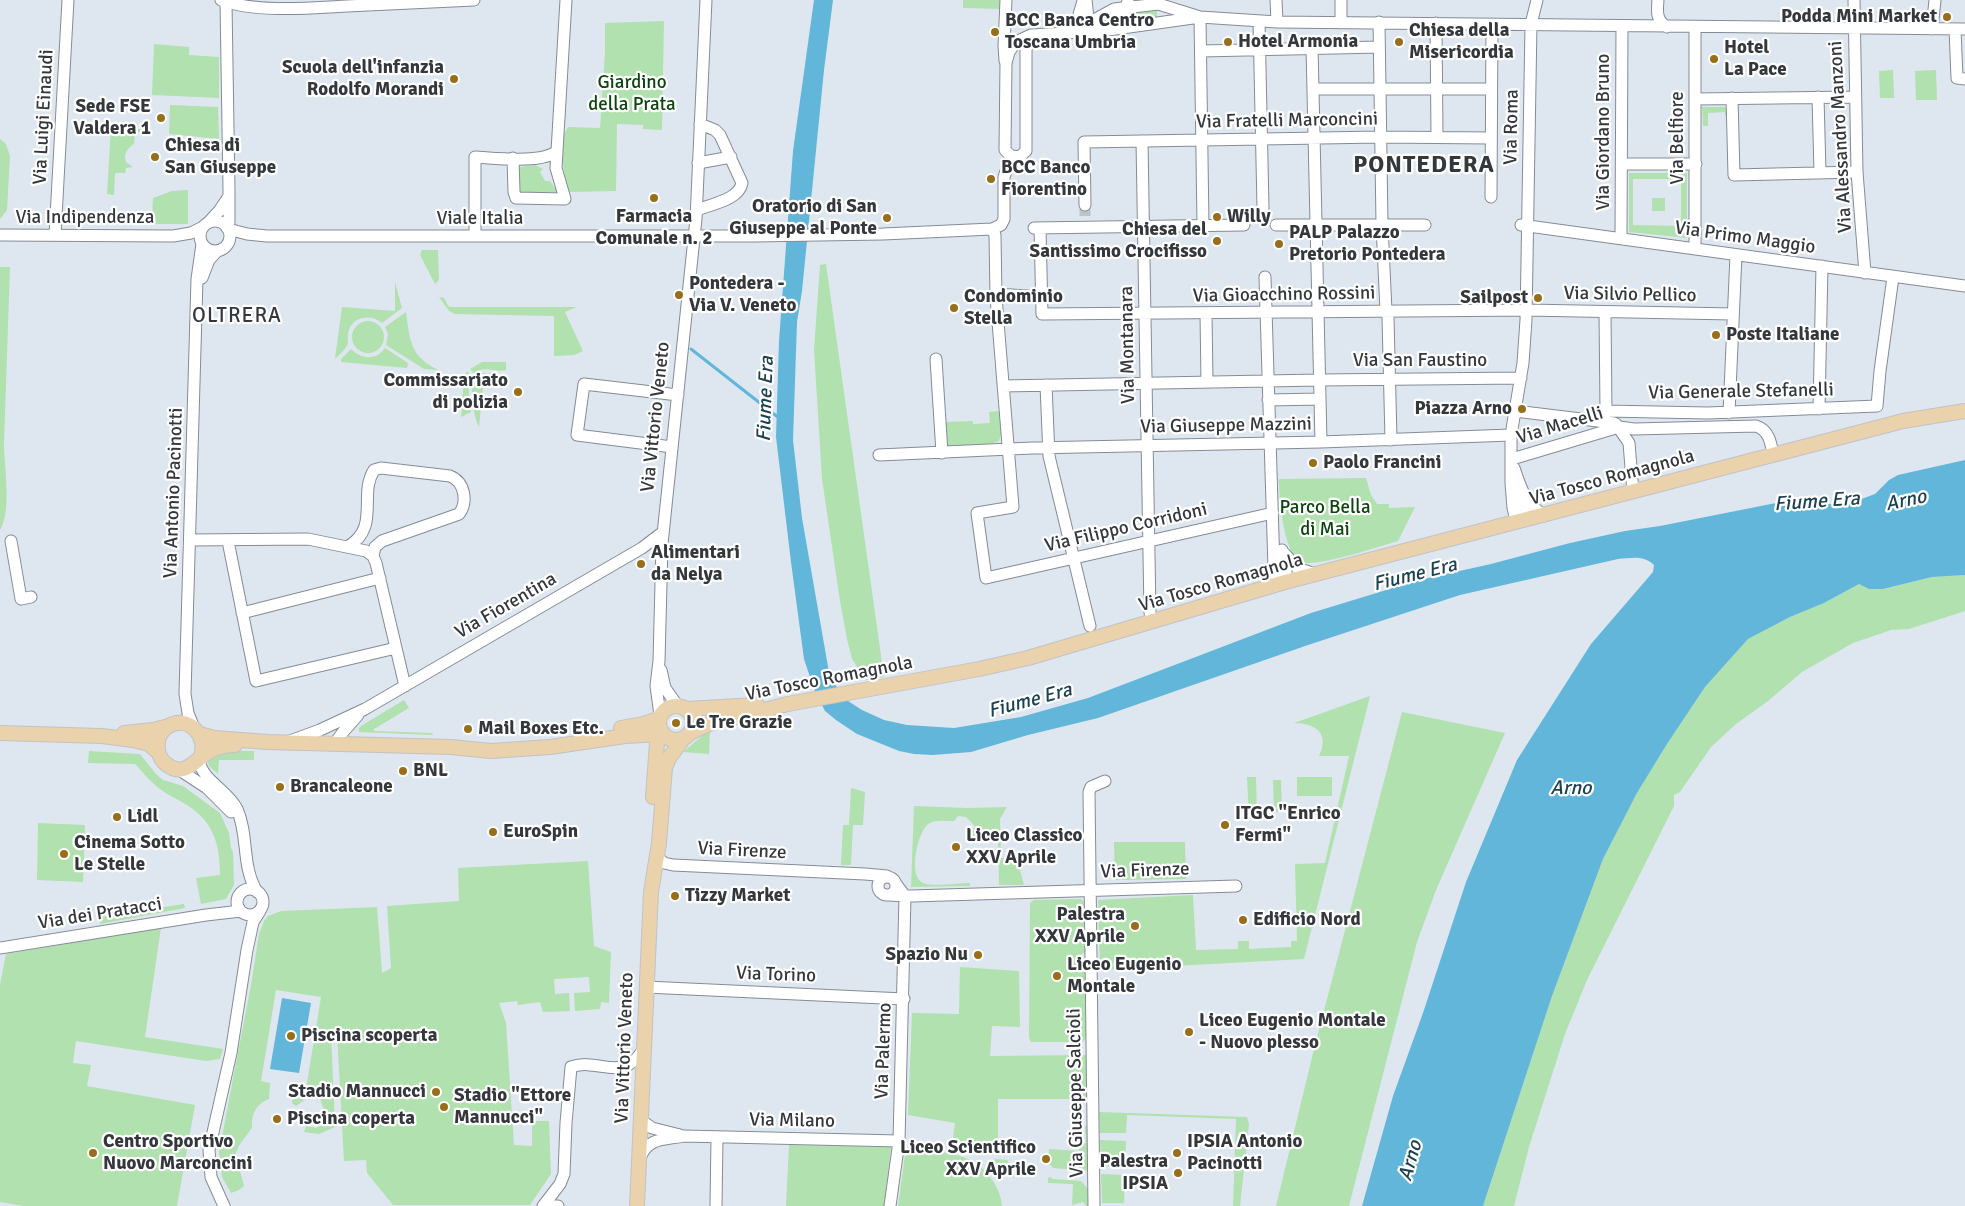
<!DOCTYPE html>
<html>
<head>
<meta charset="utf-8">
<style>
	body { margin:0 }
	canvas { display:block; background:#dee6f0 }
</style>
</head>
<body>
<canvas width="1965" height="1206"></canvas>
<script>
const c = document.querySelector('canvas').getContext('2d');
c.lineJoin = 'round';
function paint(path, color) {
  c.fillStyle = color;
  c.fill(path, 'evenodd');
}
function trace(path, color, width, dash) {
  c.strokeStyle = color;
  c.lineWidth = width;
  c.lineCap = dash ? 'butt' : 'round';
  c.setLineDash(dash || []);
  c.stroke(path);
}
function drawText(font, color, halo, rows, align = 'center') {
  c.font = font + ' Signika,sans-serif';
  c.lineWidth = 4.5;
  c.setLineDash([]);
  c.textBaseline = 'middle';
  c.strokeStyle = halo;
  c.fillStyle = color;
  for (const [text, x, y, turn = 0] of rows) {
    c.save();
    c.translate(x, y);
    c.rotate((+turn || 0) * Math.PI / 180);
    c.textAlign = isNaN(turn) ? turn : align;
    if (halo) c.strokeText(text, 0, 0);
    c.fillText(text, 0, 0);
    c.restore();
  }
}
paint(new Path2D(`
	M 963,0 L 1002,0 L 1002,9 L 963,8 Z
	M 1157,9 L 1157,21 L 1124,23 L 1131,11 Z
	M 664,21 L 662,130 L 643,129 L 643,125 L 617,124 L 616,191 L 568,192 C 565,172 556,145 568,127 L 600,128 L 605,52 L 605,23 Z
	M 154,44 L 189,47 L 189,55 L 219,57 L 219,98 L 152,95 Z
	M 1893,70 L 1894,98 L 1880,98 L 1879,71 Z
	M 1936,70 L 1937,100 L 1916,100 L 1915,71 Z
	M 170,105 L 218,107 L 219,139 L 169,134 Z
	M 1702,107 L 1730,107 L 1730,116 L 1725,116 L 1725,112 L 1708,113 L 1708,126 L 1703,126 Z
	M 111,127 L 149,130 L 149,133 L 135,132 L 134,144 C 128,148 123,153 126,162 L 133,167 L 126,168 L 125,173 L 115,173 L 114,195 L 107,194 Z
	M 0,139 L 6,144 L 10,156 L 7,210 L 0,219 Z
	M 535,165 L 543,169 L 540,172 L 545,181 L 550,181 L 558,192 L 520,193 L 519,167 Z
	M 1629,173 L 1687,173 L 1687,238 L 1629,232 ZM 1633,179 L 1681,179 L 1681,226 L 1633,225 Z
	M 188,190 L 188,224 L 150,224 L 152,217 L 153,198 L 172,191 Z
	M 1652,198 L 1665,198 L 1665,211 L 1652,211 Z
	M 422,250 L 438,250 L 439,280 L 435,284 L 420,255 Z
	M 826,264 L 884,677 L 866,680 L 852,659 L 847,639 L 840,601 L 822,479 L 814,350 L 820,265 Z
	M 0,267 L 10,267 C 8,326 6,384 4,443 C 4,466 12,511 0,530 Z
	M 395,282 L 402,308 L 382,323 C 371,314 354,316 349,330 C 347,335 348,338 348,343 C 347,348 339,355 335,359 L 342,307 L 395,311 Z
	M 439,297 L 444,298 L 449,307 L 577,307 L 565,312 L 583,351 L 574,355 L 554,356 L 554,316 L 455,314 L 449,311 Z
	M 406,312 C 410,341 410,356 438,370 L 424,369 L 386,345 L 388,334 L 385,327 Z
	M352 337a16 16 0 1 1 32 0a16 16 0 1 1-32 0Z
	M 385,348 L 408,363 L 407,368 L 341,362 L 341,359 L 351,349 C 361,359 376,361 385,348 Z
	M 482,362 L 506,362 L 506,370 C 496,373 483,365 474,373 L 470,369 Z
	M 467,371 L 471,375 L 468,384 L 471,412 L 461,417 L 464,377 Z
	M 481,373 L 496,374 L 486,382 L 483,388 L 479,427 C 473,415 469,389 475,377 Z
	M 999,411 L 1001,434 L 999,441 L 990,444 L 947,446 L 945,422 L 973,421 L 973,424 L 990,423 L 989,412 Z
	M 1366,478 L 1371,495 L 1377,504 L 1389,504 L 1389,508 L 1415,507 L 1398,541 C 1380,546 1316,568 1301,562 C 1283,554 1279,497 1279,479 Z
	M 1965,575 L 1965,611 L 1909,629 L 1891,630 L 1853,643 L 1802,672 L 1768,701 L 1736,724 L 1711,747 L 1680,792 L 1674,795 L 1674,806 L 1587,980 L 1565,1034 L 1529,1147 L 1514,1206 L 1483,1206 L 1552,996 L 1603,859 L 1637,793 L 1667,744 L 1705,687 L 1748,639 L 1790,617 L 1824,603 L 1859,584 L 1869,589 L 1883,589 L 1932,577 Z
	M 1370,696 L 1304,959 L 1100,970 L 1098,900 L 1193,895 L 1196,950 L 1238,949 L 1238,941 L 1249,941 L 1249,949 L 1291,947 L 1291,941 L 1297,941 L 1295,864 L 1325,863 L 1349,756 L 1319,756 C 1330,734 1316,723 1294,723 Z
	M 404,700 L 409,708 L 374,729 L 374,731 L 432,733 L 433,735 L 359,732 L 359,728 L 361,726 Z
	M 1402,712 L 1505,733 L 1436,890 L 1417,942 L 1349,1206 L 1276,1206 L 1315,1045 Z
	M 708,731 L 710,731 L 709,754 L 683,752 Z
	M 89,751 L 140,754 L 156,774 L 163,780 L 183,786 L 220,813 L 229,833 L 231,848 L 233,852 L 234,885 L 226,899 L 201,904 L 196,878 L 220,875 C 220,845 214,822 187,805 C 176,798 163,793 154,784 C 147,778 142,771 135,764 L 88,763 Z
	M 230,751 L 254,751 L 254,760 L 219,760 L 218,774 L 209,766 L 208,762 L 216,755 Z
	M 1247,777 L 1256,777 L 1257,818 L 1249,818 Z
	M 1297,777 L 1332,777 L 1332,796 L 1297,796 Z
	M 1273,780 L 1281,780 L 1282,812 L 1274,812 Z
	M 851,788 L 865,792 L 863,825 L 853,825 L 851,865 L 841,865 L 843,825 L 849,825 Z
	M 914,806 L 968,808 L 1007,807 L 1000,819 L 1001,858 L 1017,858 L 1024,885 L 999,885 L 998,838 L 967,839 L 975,826 L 966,817 L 958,816 L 954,821 C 945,821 934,819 927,825 C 917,835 908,876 923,883 C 932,887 960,883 970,883 L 970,886 L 911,887 Z
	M 38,823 L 85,825 L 83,882 L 37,880 Z
	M 1114,842 L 1185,842 L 1186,879 L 1115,880 Z
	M 588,861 L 594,946 L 611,952 L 609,1003 L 601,1002 L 600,1009 L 575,1011 L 574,993 L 590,992 L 589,977 L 554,979 L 555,994 L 569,993 L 570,1011 L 543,1012 L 540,1002 L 518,1005 L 517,1001 L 499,1003 L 506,1023 L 514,1145 L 532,1146 L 532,1121 L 549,1121 L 551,1174 L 530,1205 L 393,1205 L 367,1173 L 366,1160 L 344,1161 L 337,1033 L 331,1034 L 335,1127 L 319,1134 L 304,1132 L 306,1126 L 317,1128 L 318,1115 L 325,1114 L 321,1101 L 316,1092 L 296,1106 L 292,1103 L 293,1094 L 296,1094 L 297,1087 L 306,1089 L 321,997 L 276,990 L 261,1081 L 270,1083 L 269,1099 C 256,1104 251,1114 252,1128 L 240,1144 L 234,1157 L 241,1159 L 240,1171 L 244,1186 L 239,1190 L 231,1193 L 222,1177 L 219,1152 L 251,985 L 259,934 L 264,921 L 268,916 L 281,911 L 377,907 L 382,973 L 391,968 L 387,906 L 459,901 L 458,868 Z
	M 1081,899 L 1085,903 L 1085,952 L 1079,956 L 1079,964 L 1086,969 L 1087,1038 L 1082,1042 L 1031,1042 L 1029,1038 L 1030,903 L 1034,900 Z
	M 184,904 L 185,908 L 100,924 L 100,917 Z
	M 161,928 L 145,1037 L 223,1049 L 220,1059 L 206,1061 L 76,1041 L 73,1063 L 91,1065 L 87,1086 L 195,1105 L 177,1206 L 24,1206 L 0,1202 L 0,985 L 6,954 Z
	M 960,967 L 1019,971 L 1020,1027 L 992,1026 L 990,1056 L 1088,1055 L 1088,1099 L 998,1099 L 998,1148 L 952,1145 L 955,1123 L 908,1115 L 912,1013 L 959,1014 Z
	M 1099,1112 L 1247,1117 L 1249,1124 L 1240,1206 L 1233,1206 L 1236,1119 L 1127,1115 L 1126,1133 L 1100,1133 Z
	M 1085,1126 L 1089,1126 L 1090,1171 L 1053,1168 L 1048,1162 L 1049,1149 L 1079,1151 L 1080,1143 L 1086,1143 Z
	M 1100,1140 L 1126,1141 L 1125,1168 L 1101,1166 Z
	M 789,1145 L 891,1147 L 884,1206 L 786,1206 Z
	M 906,1148 C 938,1152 974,1150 993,1181 C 998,1189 1001,1196 1002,1206 L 898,1206 Z
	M 995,1159 L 1007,1160 L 1014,1169 L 1014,1178 L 1005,1175 L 1002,1170 L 994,1163 Z
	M 1101,1174 L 1125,1175 L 1124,1203 L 1102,1203 Z
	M 1050,1177 L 1053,1179 L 1081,1181 L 1090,1191 L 1090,1206 L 1086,1206 L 1083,1202 L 1072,1205 L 1073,1184 L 1048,1183 L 1048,1178 Z`), '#b1e1ae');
paint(new Path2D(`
	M 814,0 L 833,0 L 824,70 L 802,291 L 797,322 L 793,440 L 802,518 L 830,678 L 848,701 L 862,710 L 884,720 L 907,725 L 954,728 L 1021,717 L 1088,698 L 1311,613 L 1419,580 L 1491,564 L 1570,543 L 1625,531 L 1660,526 L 1781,502 L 1812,498 L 1828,504 L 1839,505 L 1851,503 L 1875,494 L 1889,480 L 1898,475 L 1965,460 L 1965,575 L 1932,577 L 1883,589 L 1869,589 L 1859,584 L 1824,603 L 1790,617 L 1748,639 L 1705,687 L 1667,744 L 1637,793 L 1603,859 L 1552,996 L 1483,1206 L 1362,1206 L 1393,1096 L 1423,1013 L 1466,882 L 1517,760 L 1591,644 L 1653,572 L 1654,565 C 1644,555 1631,558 1618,559 L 1460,595 L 1308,645 L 1098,718 L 1028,735 L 971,752 L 933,755 L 914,754 L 899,751 L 857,734 L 836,720 L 825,711 L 814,689 L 804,659 L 791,562 L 776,437 L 779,341 L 793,151 Z
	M 282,998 L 311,1003 L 299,1073 L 270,1069 Z`), '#62b6d9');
trace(new Path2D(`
	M 691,349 L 779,418`), '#62b6d9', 3);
trace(new Path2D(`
	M 1085,205 L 1085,221`), '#bcc3cc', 11, [11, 5.5]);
const minor = new Path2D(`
	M 221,0 C 256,13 310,8 347,6 C 389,4 432,2 474,0
	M 1086,0 L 1088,18 L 1094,28
	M 1276,0 L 1277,22
	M 1341,0 L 1341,23
	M 1658,0 C 1657,12 1656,20 1667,27
	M 1854,0 L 1857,172 L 1865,273
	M 226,2 L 229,191 L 229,222 L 227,228
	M 1152,2 L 1200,17
	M 1200,17 L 1203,226
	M 1259,21 L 1263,208
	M 1379,22 L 1382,225 L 1386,311 L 1388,317 L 1391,440
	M 1436,23 L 1437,137
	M 1695,27 L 1695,249
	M 1111,29 L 1123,15 L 1128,1
	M 1932,29 L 1935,0
	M 1955,29 L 1957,78 L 1965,79
	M 1074,31 L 1114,9 L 1159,4
	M 1068,33 L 1077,21 L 1083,1
	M 1312,47 L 1321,442
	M 1201,51 L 1379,47
	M 1005,61 L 1004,46 L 1006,0
	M 1313,89 L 1491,89
	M 1818,97 L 1820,172
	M 1732,98 L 1734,175 L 1857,172
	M 1696,99 L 1855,97
	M 1142,141 L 1150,613
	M 1021,157 L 1011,156 L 1005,150 L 1006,63 L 1009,52 L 1016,42 L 1031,35 L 1101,31 L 1200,17 L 1277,22 L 1965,29
	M 513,158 L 514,192 L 516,198 L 565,199 L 556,168 L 566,0
	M 698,163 L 731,157
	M 1622,164 L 1696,164
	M 1491,197 L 1492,24
	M 1085,205 L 1084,142 L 1380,137 L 1491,138
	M 697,210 C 711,204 739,200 742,183 L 720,135 L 715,130 L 700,124
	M200 236a15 15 0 1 1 30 0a15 15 0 1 1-30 0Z
	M 208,223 L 219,211 L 229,196
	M 1276,225 L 1425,225
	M 1521,225 L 1965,286
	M 1034,228 L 1244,225
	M 1040,228 L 1042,314 L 1527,310 L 1733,314
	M 228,229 L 247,234 L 267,236 L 754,236 L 883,234 L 992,229 L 1001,225 L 1004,219 L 1004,177 L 1007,168 L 1026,151 L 1026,49 L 1030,40 L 1039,37
	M 992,229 L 995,235 L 996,297 L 1013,507 L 977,513 L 986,578 L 1273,513
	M 0,235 L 173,236 L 191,233 L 203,227
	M 55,235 L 68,0
	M 475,236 L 475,157 C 495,158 542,164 557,151
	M 1621,238 L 1622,26
	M 1265,277 L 1274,568 L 1276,577 L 1285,582 L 1286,572 L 1282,550
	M 202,278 L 209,260 L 217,251
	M 996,294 L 1042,297
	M 1605,313 L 1606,411
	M 1206,314 L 1207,382
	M 936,359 L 942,453
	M 1046,385 L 1049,456 L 1090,626
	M 1003,386 L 1319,380 L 1521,378
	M 1268,400 L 1320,399
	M 1819,409 L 1822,266
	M 1515,411 L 1614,423
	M 1606,411 L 1708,413 L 1877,406 L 1880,371 L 1893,277
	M 1729,413 L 1736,255
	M 1616,424 L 1629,443 L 1633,492
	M 672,447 L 577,435 L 584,384 L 678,395
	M 879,455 L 1032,448 L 1321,442 L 1511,435
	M 1512,459 L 1619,427 L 1634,429 L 1756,426 C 1769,430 1771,443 1773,455
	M 1514,468 C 1522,491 1524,501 1544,516
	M 1522,492 L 1524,507 L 1522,521 L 1515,516 L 1513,508 L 1511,483 L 1511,435 L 1523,363 L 1526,320 L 1531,24 L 1537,0
	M 190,540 L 308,539 L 366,551 L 373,556 L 376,563 L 405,686
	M 11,541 L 21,599 L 31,597
	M 228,541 L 256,681 L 396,648
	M 347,547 C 381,528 358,495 374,470 L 381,468 L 450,476 C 465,482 468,502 459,514 L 382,541 L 375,547 L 373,556
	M 1285,554 L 1297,568 L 1315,574
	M 242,613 L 380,578
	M 661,670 L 665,688 L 677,705
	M 660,715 L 656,686 L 659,661 L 662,544 L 696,219 L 706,0
	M 194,728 L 188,713 L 185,694 L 197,279 L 202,244
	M 290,741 L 320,730 L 365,709 L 642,548 L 663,532
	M 335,743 L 343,732 L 358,715
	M 199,760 C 202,781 228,790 237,809 C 249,836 241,865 257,892
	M 178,769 L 207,788 L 231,812
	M 657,857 L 664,863 L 673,865 L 865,874 L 887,876
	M878 886a9 9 0 1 1 18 0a9 9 0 1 1-18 0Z
	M237 902a13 13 0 1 1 26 0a13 13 0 1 1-26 0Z
	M 887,895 L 912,896 L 1236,886
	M 0,948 L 206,915 L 241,911
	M 646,987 L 904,999
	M 641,1120 L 652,1128 L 680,1135
	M 640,1158 C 648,1137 664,1140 684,1136 L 899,1141
	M 224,1206 L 211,1177 L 209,1150 L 231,1053 L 247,950 L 253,922 L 260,911
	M 543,1206 L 560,1184 L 564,1174 L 566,1123 L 571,1067 C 600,1057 621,1084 643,1050
	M 543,1206 L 558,1206
	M 716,1206 L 717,1137
	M 890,1206 L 899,1141 L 905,896 L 896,884
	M 1094,1206 L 1089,792 L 1091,787 L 1105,781`);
const major = new Path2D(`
	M659 723a17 17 0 1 1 34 0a17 17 0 1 1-34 0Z
	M 686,709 L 757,705
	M 621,728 L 643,724 L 658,719
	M 0,733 L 102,736 L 133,740 L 149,744 L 158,752
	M 124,733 L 153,730 L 169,726
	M 690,733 L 709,724 L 788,704 L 979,669 L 1028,658 L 1285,582 L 1903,421 L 1965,411
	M 199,734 L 215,738 L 268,742 L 451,747 L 491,751 L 550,747 L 625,736 L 662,734
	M 200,758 C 210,737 188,713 167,727 C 162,731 158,737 158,743 C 157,751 160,759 166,764 C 186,780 196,757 212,750 C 219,747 227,745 235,745
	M 653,797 L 657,743 L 662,734
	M 637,1206 L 651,892 L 659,843 L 665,768 L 669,758 L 683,739`);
trace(minor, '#858c95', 13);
trace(major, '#c2c3c4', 16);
trace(minor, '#fff', 11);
trace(major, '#e9d2ac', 14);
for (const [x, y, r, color] of [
	[1947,17,5,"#986e1b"],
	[995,32,5,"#986e1b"],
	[1228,42,5,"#986e1b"],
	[1399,42,5,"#986e1b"],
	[1714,59,5,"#986e1b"],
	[454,79,5,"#986e1b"],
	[161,118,5,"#986e1b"],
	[155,157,5,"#986e1b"],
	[991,179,5,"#986e1b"],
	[654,198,5,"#986e1b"],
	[1217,217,5,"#986e1b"],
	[887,218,5,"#986e1b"],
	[1217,241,5,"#986e1b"],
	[1279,244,5,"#986e1b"],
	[679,295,5,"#986e1b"],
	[1538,298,5,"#986e1b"],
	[954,308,5,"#986e1b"],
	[1716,335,5,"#986e1b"],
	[518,392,5,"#986e1b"],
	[1522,409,5,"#986e1b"],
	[1313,463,5,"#986e1b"],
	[641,564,5,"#986e1b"],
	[676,723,5,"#986e1b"],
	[468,729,5,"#986e1b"],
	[403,771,5,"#986e1b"],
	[280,787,5,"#986e1b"],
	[117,817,5,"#986e1b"],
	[1225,825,5,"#986e1b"],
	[493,832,5,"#986e1b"],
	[956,847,5,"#986e1b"],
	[64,854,5,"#986e1b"],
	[675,896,5,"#986e1b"],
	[1243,920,5,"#986e1b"],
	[1135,926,5,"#986e1b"],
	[978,955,5,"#986e1b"],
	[1057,976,5,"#986e1b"],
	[1189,1032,5,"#986e1b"],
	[291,1036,5,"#986e1b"],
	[436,1092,5,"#986e1b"],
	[444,1107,5,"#986e1b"],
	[277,1119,5,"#986e1b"],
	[93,1153,5,"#986e1b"],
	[1177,1153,5,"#986e1b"],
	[1046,1159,5,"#986e1b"],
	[1178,1173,5,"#986e1b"]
]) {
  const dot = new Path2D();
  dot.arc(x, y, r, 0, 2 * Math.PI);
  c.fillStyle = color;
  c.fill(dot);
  trace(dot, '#fff', 2);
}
drawText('bold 19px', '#34373b', '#fff', [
	["Podda Mini Market",1937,17,"right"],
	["BCC Banca Centro",1005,21],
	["Toscana Umbria",1005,43],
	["Chiesa della",1409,31],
	["Misericordia",1409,53],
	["Hotel Armonia",1238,42],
	["Hotel",1724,48],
	["La Pace",1724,70],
	["Scuola dell'infanzia",444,68,"right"],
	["Rodolfo Morandi",444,90,"right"],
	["Sede FSE",151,107,"right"],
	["Valdera 1",151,129,"right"],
	["Chiesa di",165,146],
	["San Giuseppe",165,168],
	["BCC Banco",1001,168],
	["Fiorentino",1001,190],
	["Oratorio di San",877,207,"right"],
	["Giuseppe al Ponte",877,229,"right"],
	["Farmacia",654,217,"center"],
	["Comunale n. 2",654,239,"center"],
	["Willy",1227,217],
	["Chiesa del",1207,230,"right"],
	["Santissimo Crocifisso",1207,252,"right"],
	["PALP Palazzo",1289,233],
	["Pretorio Pontedera",1289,255],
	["Pontedera -",689,284],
	["Via V. Veneto",689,306],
	["Condominio",964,297],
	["Stella",964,319],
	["Sailpost",1528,298,"right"],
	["Poste Italiane",1726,335],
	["Commissariato",508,381,"right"],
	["di polizia",508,403,"right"],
	["Piazza Arno",1512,409,"right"],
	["Paolo Francini",1323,463],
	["Alimentari",651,553],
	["da Nelya",651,575],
	["Le Tre Grazie",686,723],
	["Mail Boxes Etc.",478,729],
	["BNL",413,771],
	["Brancaleone",290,787],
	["ITGC \"Enrico",1235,814],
	["Fermi\"",1235,836],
	["Lidl",127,817],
	["EuroSpin",503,832],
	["Liceo Classico",966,836],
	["XXV Aprile",966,858],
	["Cinema Sotto",74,843],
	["Le Stelle",74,865],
	["Tizzy Market",685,896],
	["Palestra",1125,915,"right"],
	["XXV Aprile",1125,937,"right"],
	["Edificio Nord",1253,920],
	["Spazio Nu",968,955,"right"],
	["Liceo Eugenio",1067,965],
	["Montale",1067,987],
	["Liceo Eugenio Montale",1199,1021],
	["- Nuovo plesso",1199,1043],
	["Piscina scoperta",301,1036],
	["Stadio Mannucci",426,1092,"right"],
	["Stadio \"Ettore",454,1096],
	["Mannucci\"",454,1118],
	["Piscina coperta",287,1119],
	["Centro Sportivo",103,1142],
	["Nuovo Marconcini",103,1164],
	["IPSIA Antonio",1187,1142],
	["Pacinotti",1187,1164],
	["Liceo Scientifico",1036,1148,"right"],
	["XXV Aprile",1036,1170,"right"],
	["Palestra",1168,1162,"right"],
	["IPSIA",1168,1184,"right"]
], 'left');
drawText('19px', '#0d440e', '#fff', [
	["Giardino",632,83],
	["della Prata",632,105],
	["Parco Bella",1325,508],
	["di Mai",1325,530]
]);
drawText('19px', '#34373b', '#fff', [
	["Via Luigi Einaudi",44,117,-87],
	["Via Fratelli Marconcini",1287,121,-1],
	["Via Roma",1512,127,-89],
	["Via Giordano Bruno",1604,132,-90],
	["Via Alessandro Manzoni",1841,137,-93],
	["Via Belfiore",1678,138,-90],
	["Via Indipendenza",85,218],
	["Viale Italia",480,219],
	["Via Primo Maggio",1745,238,8],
	["Via Gioacchino Rossini",1284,295,-1],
	["Via Silvio Pellico",1630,295,1],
	["Via Montanara",1128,345,-91],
	["Via San Faustino",1420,361],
	["Via Generale Stefanelli",1741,392,-1],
	["Via Vittorio Veneto",656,417,-84],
	["Via Giuseppe Mazzini",1226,426,-1],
	["Via Macelli",1560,426,-17],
	["Via Tosco Romagnola",1612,478,-15],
	["Via Antonio Pacinotti",174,493,-88],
	["Via Filippo Corridoni",1126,528,-13],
	["Via Tosco Romagnola",1221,583,-16],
	["Via Fiorentina",506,606,-30],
	["Via Tosco Romagnola",829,679,-11],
	["Via Firenze",742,851,3],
	["Via Firenze",1145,871,-2],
	["Via dei Pratacci",100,914,-9],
	["Via Torino",776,975,2],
	["Via Vittorio Veneto",625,1048,-88],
	["Via Palermo",884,1051,-88],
	["Via Giuseppe Salcioli",1076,1093,-91],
	["Via Milano",792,1121,1]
]);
drawText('italic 20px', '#1c4251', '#fff', [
	["Fiume Era",766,399,-88],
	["Arno",1906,501,-12],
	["Fiume Era",1817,502,-4],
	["Fiume Era",1415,575,-14],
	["Fiume Era",1030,701,-15],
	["Arno",1571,789],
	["Arno",1411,1161,-74]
]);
c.letterSpacing = '1px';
drawText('21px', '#34373b', '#fff', [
	["OLTRERA",237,316]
]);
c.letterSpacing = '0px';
c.letterSpacing = '1px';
drawText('bold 24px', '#34373b', '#fff', [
	["PONTEDERA",1424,166]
]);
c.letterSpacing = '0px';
</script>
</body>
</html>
